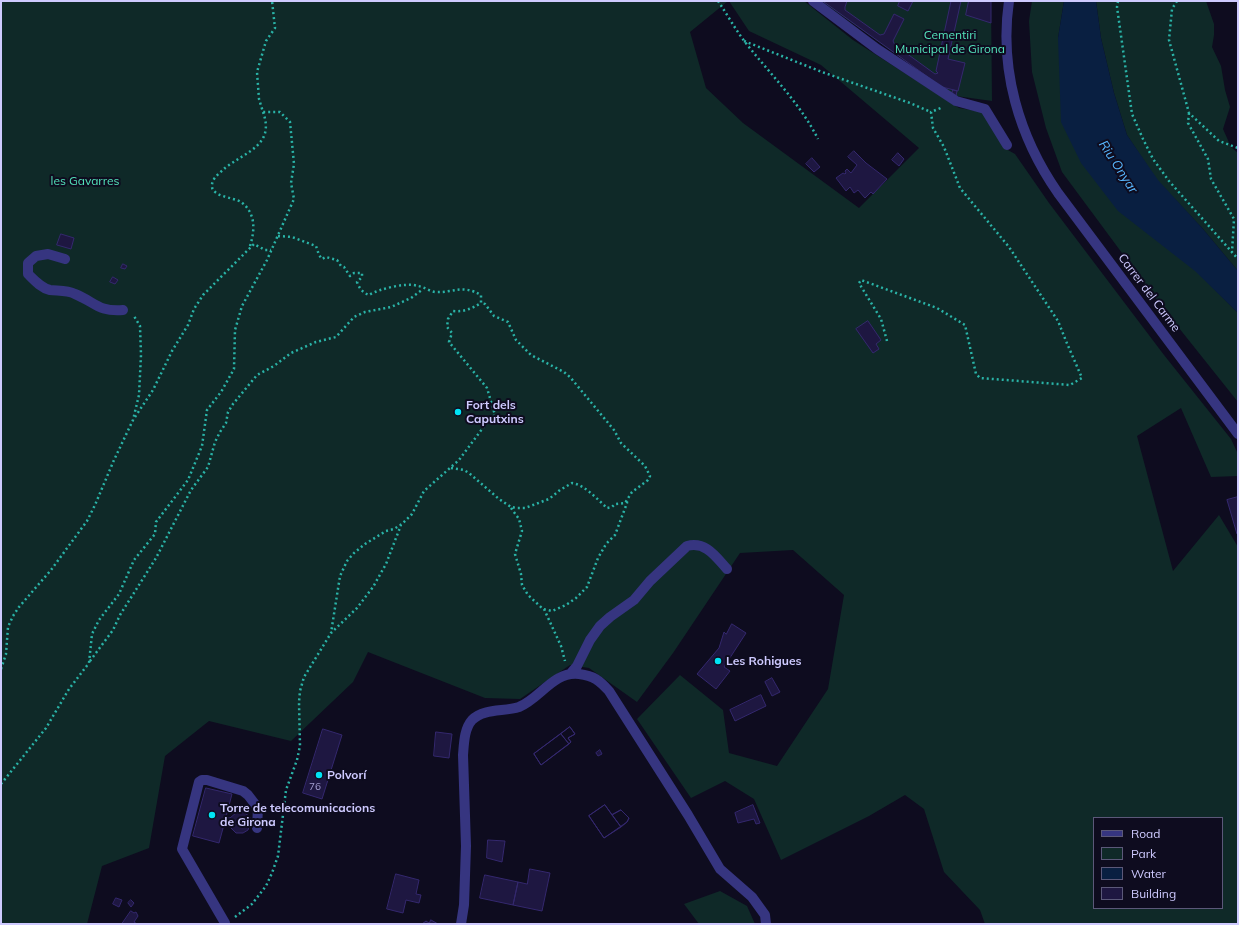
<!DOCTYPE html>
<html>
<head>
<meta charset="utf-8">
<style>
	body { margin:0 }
	#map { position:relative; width:1239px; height:925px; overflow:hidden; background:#0e0c1f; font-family:Mulish,sans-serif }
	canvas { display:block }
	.frame { position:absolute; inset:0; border:2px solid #cecaff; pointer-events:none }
	.legend { position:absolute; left:1093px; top:817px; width:130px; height:92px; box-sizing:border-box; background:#0e0c1f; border:1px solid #5b5879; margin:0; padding:5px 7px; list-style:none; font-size:12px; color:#cecaff }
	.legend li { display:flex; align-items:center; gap:8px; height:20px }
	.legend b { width:20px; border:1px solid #5b5879 }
</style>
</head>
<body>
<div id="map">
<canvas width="1239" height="925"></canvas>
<div class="frame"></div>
<ul class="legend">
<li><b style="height:5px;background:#363580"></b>Road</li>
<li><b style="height:11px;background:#0f2928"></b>Park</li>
<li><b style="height:11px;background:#091f41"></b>Water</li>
<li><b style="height:11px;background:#1e1741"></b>Building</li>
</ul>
</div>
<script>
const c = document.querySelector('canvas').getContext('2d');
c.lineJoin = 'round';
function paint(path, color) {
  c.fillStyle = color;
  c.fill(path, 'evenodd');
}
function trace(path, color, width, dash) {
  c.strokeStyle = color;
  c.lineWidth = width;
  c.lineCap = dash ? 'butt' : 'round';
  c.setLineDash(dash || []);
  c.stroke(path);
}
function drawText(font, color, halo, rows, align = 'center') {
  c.font = font + ' Mulish,sans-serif';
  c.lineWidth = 4;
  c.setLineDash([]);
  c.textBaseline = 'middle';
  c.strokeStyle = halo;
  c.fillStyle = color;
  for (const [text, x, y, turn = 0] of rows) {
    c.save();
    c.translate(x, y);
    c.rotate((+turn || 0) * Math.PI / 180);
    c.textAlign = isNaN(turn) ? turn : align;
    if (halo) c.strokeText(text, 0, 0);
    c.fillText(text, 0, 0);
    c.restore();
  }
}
paint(new Path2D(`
	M 1,1 L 728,1 L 690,32 L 706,88 L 743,123 L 859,208 L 919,148 L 821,65 L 749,31 L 729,1 L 804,1 L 853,40 L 959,108 L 983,112 L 1006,149 L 1015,154 L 1049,203 L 1164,355 L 1231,439 L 1238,454 L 1238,476 L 1211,477 L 1181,408 L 1137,436 L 1173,571 L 1219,515 L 1238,547 L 1238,924 L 985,924 L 980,910 L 944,872 L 924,809 L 905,795 L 869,816 L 781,860 L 754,799 L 725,781 L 691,798 L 637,719 L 680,675 L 723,710 L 729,753 L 777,766 L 828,689 L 844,595 L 793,550 L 740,553 L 673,653 L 637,702 L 589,668 L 570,665 L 520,699 L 485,698 L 368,652 L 353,682 L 291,741 L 209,721 L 165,756 L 149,848 L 102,866 L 87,924 L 1,924 ZM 1094,818 L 1222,818 L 1222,908 L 1094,908 Z
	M 821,1 L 991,1 L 992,101 L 956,96 L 952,94 Z
	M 1032,1 L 1064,1 L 1058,38 L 1196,271 L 1238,313 L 1238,402 L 1159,303 L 1062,172 L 1046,128 L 1032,72 L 1029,21 Z
	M 1096,1 L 1206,1 L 1214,24 L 1214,35 L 1212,47 L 1221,66 L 1225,90 L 1230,107 L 1223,129 L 1231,147 L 1238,153 L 1238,271 L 1203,229 L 1157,180 L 1127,135 L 1114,93 L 1101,38 Z
	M 720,891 L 747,906 L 755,924 L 699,924 L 684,904 Z`), '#0f2928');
paint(new Path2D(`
	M 1064,1 L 1096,1 L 1101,38 L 1114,93 L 1127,135 L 1158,180 L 1203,229 L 1238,271 L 1238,313 L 1195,271 L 1118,211 L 1081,163 L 1061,122 L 1058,38 Z`), '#091f41');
const building = new Path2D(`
	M 823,1 L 847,1 L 845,7 L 845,10 L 880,35 L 884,34 L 894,14 L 904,19 L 893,41 L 895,45 L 935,74 L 938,73 L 936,71 L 951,1 L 961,1 L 948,59 L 965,63 L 958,91 L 942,87 Z
	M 900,1 L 913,1 L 908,11 L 898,6 Z
	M 969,1 L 991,1 L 991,23 L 966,15 Z
	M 953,90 L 957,91 L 956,96 L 952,94 Z
	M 854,151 L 866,163 L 887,179 L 873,194 L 871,192 L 865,198 L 858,190 L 854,193 L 850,187 L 846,191 L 836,178 L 843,173 L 845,174 L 846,173 L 845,171 L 847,169 L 851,173 L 857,165 L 848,157 Z
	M 898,153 L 904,159 L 899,166 L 892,160 Z
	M 812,158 L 820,167 L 814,172 L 806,164 Z
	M 61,234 L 74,238 L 71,249 L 57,245 Z
	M 123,264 L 127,266 L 125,269 L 121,268 Z
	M 113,277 L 118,280 L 115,284 L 110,282 Z
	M 868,321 L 881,340 L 876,344 L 879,349 L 873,353 L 856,329 Z
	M 1238,497 L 1238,534 L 1237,534 L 1227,500 Z
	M 732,624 L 746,633 L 724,667 L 730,671 L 716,689 L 697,674 L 719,648 L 724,632 L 726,634 Z
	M 772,678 L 780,692 L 772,696 L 765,682 Z
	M 761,695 L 766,706 L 735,721 L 730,710 Z
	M 570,727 L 575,734 L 568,738 L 571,742 L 541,765 L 534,754 Z
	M 570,727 L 575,734 L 568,738 L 571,742 L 569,744 L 561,734 Z
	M 323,729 L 342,735 L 322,799 L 303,793 Z
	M 436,732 L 452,734 L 449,758 L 434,756 Z
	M 561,734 L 569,744 L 541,765 L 534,754 Z
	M 600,750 L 602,754 L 598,756 L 596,753 Z
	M 206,788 L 232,794 L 226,817 L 230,818 L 237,812 L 241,811 L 245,813 L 250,817 L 251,822 L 248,830 L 243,833 L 236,833 L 231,828 L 229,822 L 225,821 L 219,843 L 193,836 Z
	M 605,805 L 612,815 L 621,810 L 629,818 L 627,822 L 604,838 L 589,816 Z
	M 605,805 L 621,827 L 604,838 L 589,816 Z
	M 753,805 L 760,823 L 756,824 L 754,819 L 738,823 L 735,813 Z
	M 621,810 L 629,818 L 627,822 L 621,827 L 612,815 Z
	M 488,840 L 505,841 L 502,862 L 487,858 Z
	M 530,869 L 550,873 L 542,911 L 513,905 L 518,882 L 527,884 Z
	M 396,874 L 419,880 L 416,894 L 421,895 L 419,903 L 406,900 L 403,913 L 387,909 Z
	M 485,875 L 518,882 L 513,905 L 480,898 Z
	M 116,898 L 122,900 L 119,907 L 113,904 Z
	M 131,900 L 134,903 L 131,907 L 128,903 Z
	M 131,911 L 134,913 L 136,912 L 138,916 L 134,922 L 137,924 L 122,924 Z
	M 431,920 L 438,924 L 422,924 L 426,921 L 429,923 Z`);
paint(building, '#1e1741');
trace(building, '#34286e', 1);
trace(new Path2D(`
	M 718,1 C 727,14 735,29 745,42 C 770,74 800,103 818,139
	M 1118,1 L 1117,7 L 1132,114 L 1143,139 L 1153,159 L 1169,181 L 1238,259
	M 1177,1 L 1172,9 L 1169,40 L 1189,113 L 1219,141 L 1238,148
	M 1238,1 L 1238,2
	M 744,41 L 822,72 L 910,103 L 931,112
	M 1189,113 L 1188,123 L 1208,159 L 1211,179 L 1234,219 L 1232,252
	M 278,236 L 292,237 L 316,246 L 319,255 L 322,259 L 326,257 L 337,260 L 341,266 L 344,267 L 350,276 L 354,273 L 362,273 L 362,277 L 357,282 C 359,288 363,293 369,295 C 379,289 406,282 418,286 C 424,287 429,291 435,292 C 454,293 462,284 481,295 L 481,303 C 471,309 464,312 453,311 L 448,319 L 447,327 L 452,333 L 449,342 L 487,388 L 495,415 L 485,425 L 459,460 L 424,491 L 412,514 L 402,524 L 394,529 L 386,531 L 365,544 L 354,553 L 347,561 L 340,576 L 331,633
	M 250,246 C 255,230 256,213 241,202 C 234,197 206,197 213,181 C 215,176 221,172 225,168 C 247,151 275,145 263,112
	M 887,341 L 881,319 L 859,283 L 861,280 L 937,308 L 965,325 L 976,374 L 980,378 L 1070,385 L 1082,378 L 1066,341 L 1058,321 L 1009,247 L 960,188 L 944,147 L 933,128 L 931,112 L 943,107
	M 135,417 L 153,390 L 172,351 L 188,325 L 194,309 L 203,295 L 254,244 L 265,250 L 271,250
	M 451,468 L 464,470 L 469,473 L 499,499 L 511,507 L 517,508 L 525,508 L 549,499 L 560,490 L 572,483 C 585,485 597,499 607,508 L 612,507 L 615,504 L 625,503 L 632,492 L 648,480 L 650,476 L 645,466 L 621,443 L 614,430 L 570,377 L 564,372 L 531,355 L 516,340 L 508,322 L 494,316 L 485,304 L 481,303
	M 511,508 L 519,519 L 522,531 L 515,554 L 521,574 L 522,585 L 528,595 L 543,609 L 552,611 L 566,605 L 576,598 L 587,587 L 598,558 L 606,544 L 615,535 L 627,503 L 627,500
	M 544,609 L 561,646 L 565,661
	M 90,661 L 113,630 L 120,615 L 156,558 L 191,490 L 208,467 L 215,442 L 220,432 L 226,423 L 228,412 L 233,404 L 257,375 L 274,366 L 291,353 L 316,342 L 336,337 L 354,317 L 365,312 L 391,307 L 411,298 L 423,289
	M 1,669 L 6,654 L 8,627 L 13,616 L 19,607 L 51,570 L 87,521 L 95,505 L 114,460 L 133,420 L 139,395 L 141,355 L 140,326 L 134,316
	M 1,784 L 46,728 L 69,689 L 89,663 L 92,634 L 99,620 L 119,594 L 134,560 L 155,534 L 156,522 L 188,480 L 202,446 L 207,410 L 221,392 L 234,369 L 235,330 L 242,306 L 267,260 L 294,199 L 291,183 L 294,164 L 290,122 L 280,112 L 263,112 L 259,99 L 257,72 L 266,41 L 275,28 L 272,1
	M 235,917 L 252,904 L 266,886 L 272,873 L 278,856 L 286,790 L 297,760 L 300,746 L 299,702 L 300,691 L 304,677 L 331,633 L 357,608 L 373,587 L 386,564 L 401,525`), '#2ab3a7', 2.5, [2, 3]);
trace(new Path2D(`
	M 813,1 L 877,49 L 956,101 L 985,109 L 1007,145
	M 1009,1 C 999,69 1019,137 1058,193 L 1238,434
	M 65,259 L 48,254 L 36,256 L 28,263 L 28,274 C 34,280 41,288 50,290 C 58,291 67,290 75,294 C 95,302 98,312 123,310
	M 571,673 L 577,666 L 590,640 L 600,626 L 610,617 L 634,600 L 650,581 L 687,546 C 706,541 716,557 727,569
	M 225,923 L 182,849 L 199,782 L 202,780 L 207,780 L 243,791 L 248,795 L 258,808 L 257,828
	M 461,924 L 464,905 L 466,846 L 463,755 C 464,744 464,729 472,720 C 484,708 504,712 519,707 C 541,698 553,671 579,674 C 594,676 599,680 609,691 L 688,815 L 720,869 L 752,897 L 765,915 L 766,924`), '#363580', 10);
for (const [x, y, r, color] of [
	[458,412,4,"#00e4f5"],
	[718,661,4,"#00e4f5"],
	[319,775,4,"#00e4f5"],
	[212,815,4,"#00e4f5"]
]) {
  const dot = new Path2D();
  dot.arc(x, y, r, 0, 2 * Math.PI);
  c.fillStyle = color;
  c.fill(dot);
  trace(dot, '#0e0c1f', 1.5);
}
drawText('10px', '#a29dd0', null, [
	["76",315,787]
]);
drawText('12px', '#53e2ba', '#0e0c1f', [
	["Cementiri",950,35],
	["Municipal de Girona",950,49],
	["les Gavarres",85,181]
]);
drawText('12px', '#cecaff', '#0e0c1f', [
	["Carrer del Carme",1149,293,53]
]);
drawText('bold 12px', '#cecaff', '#0e0c1f', [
	["Fort dels",466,405],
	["Caputxins",466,419],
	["Les Rohigues",726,661],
	["Polvorí",327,775],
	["Torre de telecomunicacions",220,808],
	["de Girona",220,822]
], 'left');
drawText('italic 13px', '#58b7ff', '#0e0c1f', [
	["Riu Onyar",1118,167,57]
]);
</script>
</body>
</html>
